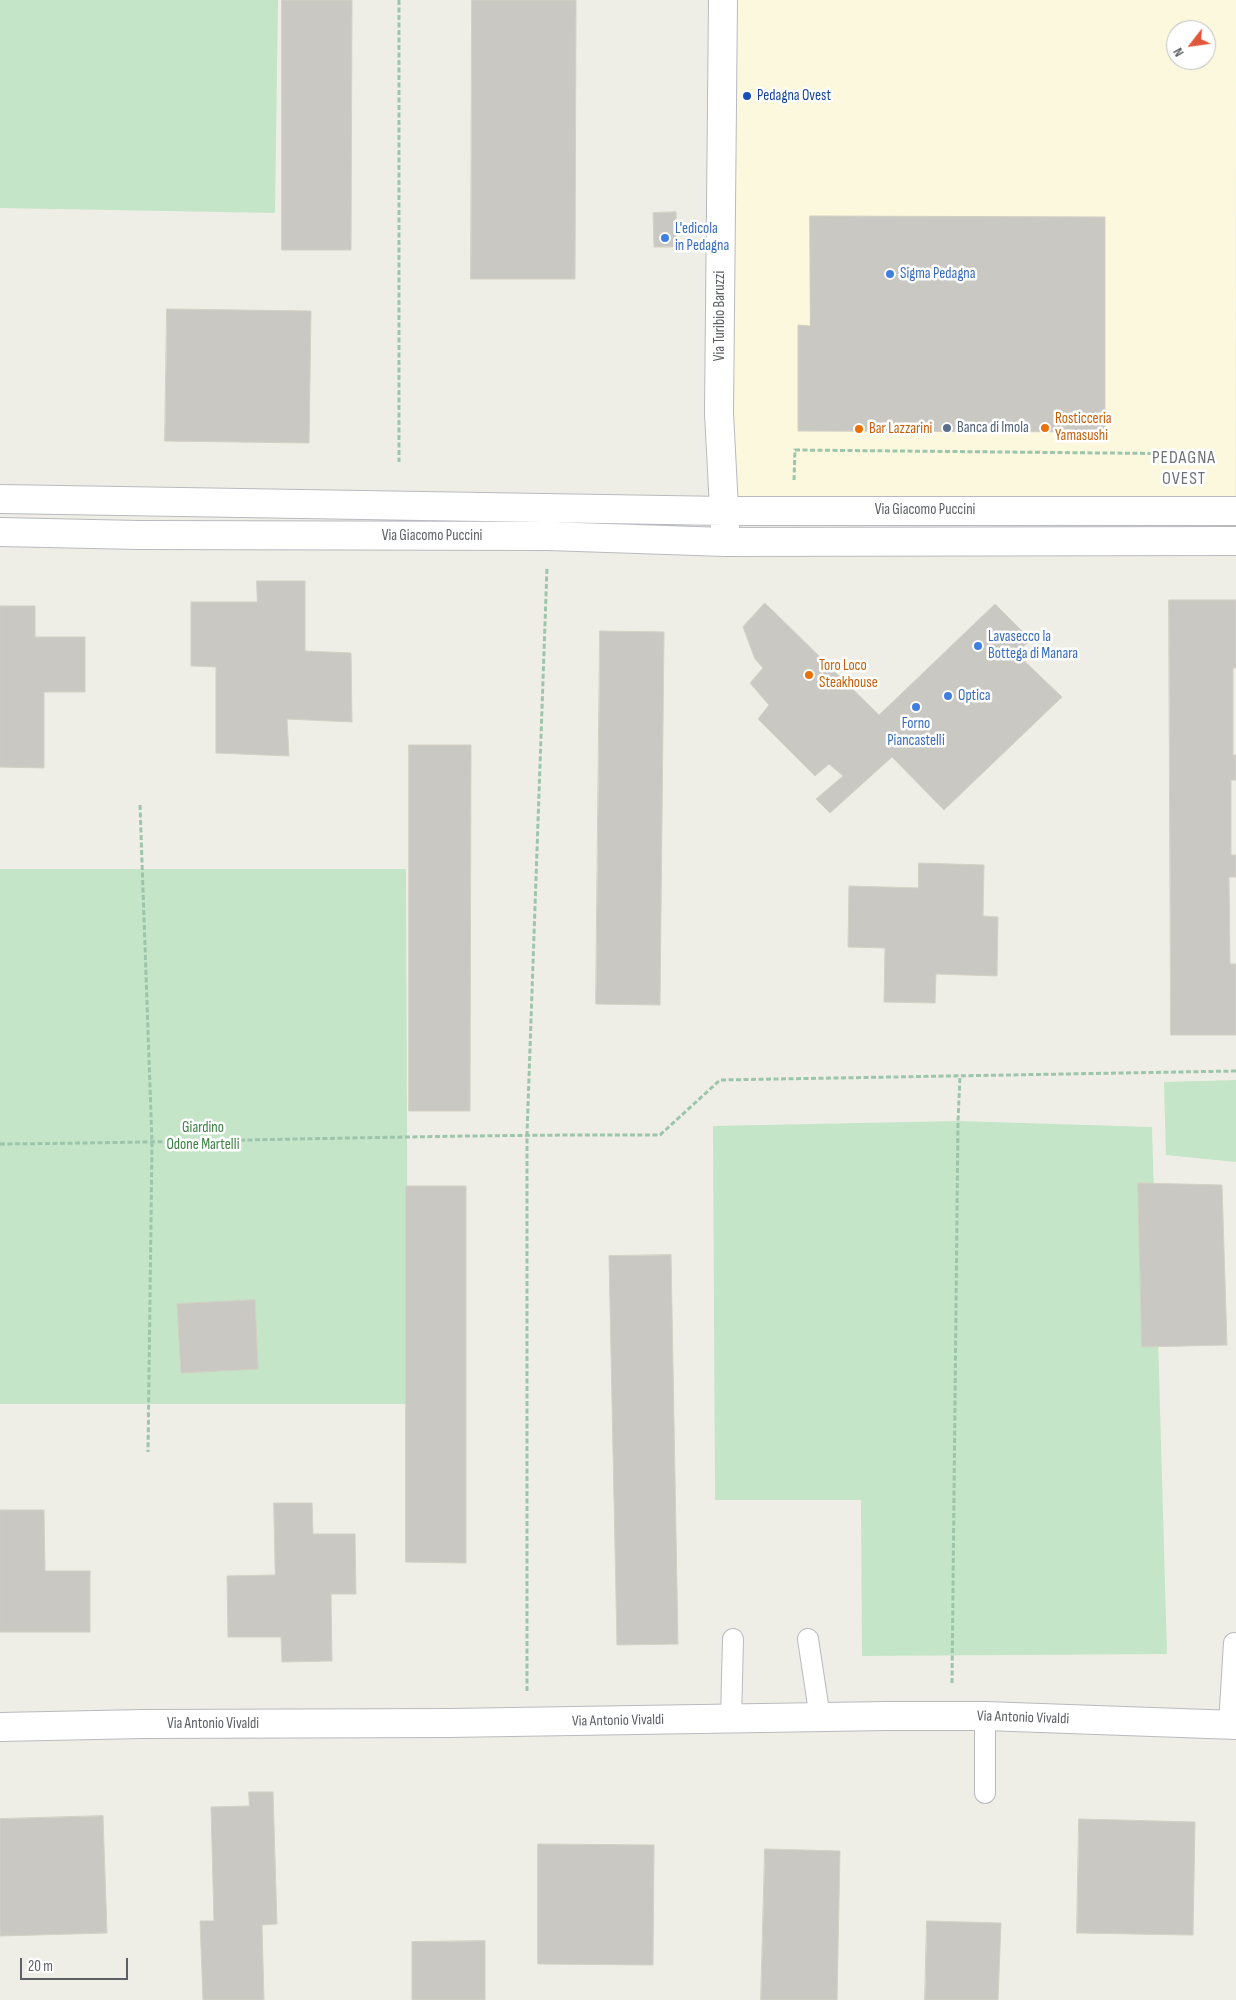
<!DOCTYPE html>
<html>
<head>
<meta charset="utf-8">
<style>
	body { margin:0 }
	#map { position:relative; width:1236px; height:2000px; overflow:hidden; background:#efeee6; font-family:"Sofia Sans Condensed",sans-serif }
	canvas { display:block }
	.north { position:absolute; left:1166px; top:20px; width:50px; height:50px; box-sizing:border-box; background:#fff; border:1px solid #bebfc1; border-radius:50%; rotate:240deg; font-size:14px; font-weight:700; line-height:20px; text-align:center; color:#5d6065 }
	.north::after { content:''; display:block; margin:auto; width:18px; height:22px; background:#e1553a; clip-path:polygon(50% 0,100% 100%,50% 72%,0 100%) }
	.scale { position:absolute; left:20px; top:1958px; width:108px; height:22px; box-sizing:border-box; border:2px solid #5d6065; border-top:0; padding-left:6px; font-size:15px; line-height:18px; white-space:nowrap; color:#5d6065; -webkit-text-stroke:4px #fff; paint-order:stroke }
</style>
</head>
<body>
<div id="map">
<canvas width="1236" height="2000"></canvas>
<div class="north">N</div>
<div class="scale">20 m</div>
</div>
<script>
const c = document.querySelector('canvas').getContext('2d');
c.lineJoin = 'round';
function paint(path, color) {
  c.fillStyle = color;
  c.fill(path, 'evenodd');
}
function trace(path, color, width, dash) {
  c.strokeStyle = color;
  c.lineWidth = width;
  c.lineCap = dash ? 'butt' : 'round';
  c.setLineDash(dash || []);
  c.stroke(path);
}
function drawText(font, color, halo, rows, align = 'center') {
  c.font = font + ' "Sofia Sans Condensed",sans-serif';
  c.lineWidth = 5;
  c.setLineDash([]);
  c.textBaseline = 'middle';
  c.strokeStyle = halo;
  c.fillStyle = color;
  for (const [text, x, y, turn = 0] of rows) {
    c.save();
    c.translate(x, y);
    c.rotate((+turn || 0) * Math.PI / 180);
    c.textAlign = isNaN(turn) ? turn : align;
    if (halo) c.strokeText(text, 0, 0);
    c.fillText(text, 0, 0);
    c.restore();
  }
}
paint(new Path2D(`
	M 728,0 L 1236,0 L 1235,511 L 723,504 ZM 1176,30 L 1206,30 L 1206,60 L 1176,60 Z`), '#fcf8de');
paint(new Path2D(`
	M 0,0 L 278,0 L 275,213 L 0,208 Z
	M 0,869 L 406,869 L 408,1404 L 0,1404 Z
	M 1236,1080 L 1236,1162 L 1166,1155 L 1164,1082 Z
	M 958,1121 L 1152,1127 L 1167,1654 L 862,1656 L 861,1500 L 715,1500 L 713,1126 Z`), '#c4e5c7');
const building = new Path2D(`
	M 282,0 L 352,0 L 351,250 L 282,250 Z
	M 472,0 L 576,0 L 575,279 L 471,279 Z
	M 676,212 L 677,247 L 654,247 L 653,213 Z
	M 810,216 L 1105,217 L 1105,432 L 798,431 L 798,325 L 810,326 Z
	M 167,309 L 311,311 L 309,443 L 165,441 Z
	M 257,581 L 305,581 L 305,651 L 351,653 L 352,722 L 287,719 L 289,756 L 216,753 L 216,667 L 191,666 L 191,602 L 257,602 Z
	M 1169,600 L 1236,600 L 1236,668 L 1233,668 L 1233,755 L 1236,755 L 1236,780 L 1231,780 L 1231,855 L 1236,855 L 1236,877 L 1229,877 L 1230,964 L 1236,964 L 1236,1035 L 1171,1035 Z
	M 765,603 L 879,715 L 995,604 L 1031,640 L 1016,653 L 1062,697 L 944,810 L 892,757 L 830,813 L 816,799 L 843,776 L 829,764 L 815,776 L 758,719 L 769,705 L 750,683 L 763,668 L 755,659 L 743,627 Z
	M 0,606 L 35,606 L 35,637 L 85,637 L 85,692 L 44,692 L 44,768 L 0,767 Z
	M 600,631 L 664,632 L 660,1005 L 596,1004 Z
	M 409,745 L 471,745 L 470,1111 L 409,1111 Z
	M 919,863 L 984,865 L 983,916 L 998,917 L 997,976 L 936,974 L 935,1003 L 884,1002 L 885,948 L 848,947 L 849,886 L 918,888 Z
	M 1138,1183 L 1222,1185 L 1227,1345 L 1142,1347 Z
	M 406,1186 L 466,1186 L 466,1563 L 406,1562 Z
	M 671,1255 L 678,1644 L 617,1645 L 609,1256 Z
	M 255,1300 L 258,1369 L 181,1373 L 177,1304 Z
	M 274,1503 L 312,1503 L 313,1534 L 355,1534 L 356,1594 L 331,1594 L 332,1661 L 282,1662 L 281,1637 L 228,1637 L 227,1576 L 275,1575 Z
	M 0,1510 L 44,1510 L 45,1571 L 90,1571 L 90,1632 L 0,1632 Z
	M 249,1792 L 273,1792 L 277,1924 L 262,1925 L 264,2000 L 203,2000 L 200,1921 L 214,1921 L 211,1807 L 249,1806 Z
	M 103,1816 L 107,1933 L 0,1936 L 0,1819 Z
	M 1079,1819 L 1195,1822 L 1193,1935 L 1077,1933 Z
	M 538,1844 L 654,1845 L 653,1965 L 538,1964 Z
	M 765,1849 L 840,1851 L 837,2000 L 761,2000 Z
	M 927,1921 L 1001,1923 L 998,2000 L 925,2000 Z
	M 485,1941 L 485,2000 L 412,2000 L 412,1942 Z`);
paint(building, '#cac8c2');
trace(building, '#d3d0c4', 1);
const lane = new Path2D(`
	M 808,1639 L 820,1718
	M 985,1716 L 985,1793
	M 731,1719 L 733,1639
	M 1229,1724 L 1234,1643`);
const street = new Path2D(`
	M 723,0 L 719,413 L 725,528
	M 0,499 L 725,511 L 1236,511
	M 0,532 L 139,535 L 548,536 L 725,542 L 1236,541
	M 0,1727 L 143,1724 L 449,1723 L 887,1716 L 985,1716 L 1236,1725`);
trace(lane, '#b8babf', 22);
trace(street, '#b8babf', 30);
trace(new Path2D(`
	M 399,0 L 399,462
	M 794,480 L 795,450 L 1208,454
	M 140,805 L 152,1143 L 148,1452
	M 0,1144 C 220,1142 440,1134 660,1135 L 720,1080 L 1236,1071
	M 952,1683 L 958,1121 L 960,1076
	M 527,1691 L 527,1134 L 547,567`), '#9dc5ac', 3, [5, 2.5]);
trace(lane, '#fff', 20);
trace(street, '#fff', 28);
for (const [x, y, r, color] of [
	[747,96,5,"#1a4fb4"],
	[665,238,5,"#3f7fe0"],
	[890,274,5,"#3f7fe0"],
	[947,428,5,"#5c6f8a"],
	[1045,428,5,"#e8710a"],
	[859,429,5,"#e8710a"],
	[978,646,5,"#3f7fe0"],
	[809,675,5,"#e8710a"],
	[948,696,5,"#3f7fe0"],
	[916,707,5,"#3f7fe0"]
]) {
  const dot = new Path2D();
  dot.arc(x, y, r, 0, 2 * Math.PI);
  c.fillStyle = color;
  c.fill(dot);
  trace(dot, '#fff', 2);
}
drawText('15px', '#164399', '#fff', [
	["Pedagna Ovest",757,96]
], 'left');
drawText('15px', '#366cbe', '#fff', [
	["L'edicola",675,229],
	["in Pedagna",675,246],
	["Sigma Pedagna",900,274],
	["Lavasecco la",988,637],
	["Bottega di Manara",988,654],
	["Optica",958,696],
	["Forno",916,724,"center"],
	["Piancastelli",916,741,"center"]
], 'left');
drawText('15px', '#5d6065', '#fff', [
	["Via Turibio Baruzzi",720,316,-90],
	["Via Giacomo Puccini",925,510],
	["Via Giacomo Puccini",432,536],
	["Via Antonio Vivaldi",1023,1718,2],
	["Via Antonio Vivaldi",618,1721,-1],
	["Via Antonio Vivaldi",213,1724]
]);
drawText('15px', '#c56008', '#fff', [
	["Rosticceria",1055,419],
	["Yamasushi",1055,436],
	["Bar Lazzarini",869,429],
	["Toro Loco",819,666],
	["Steakhouse",819,683]
], 'left');
drawText('15px', '#4e5e75', '#fff', [
	["Banca di Imola",957,428]
], 'left');
drawText('15px', '#398142', '#fff', [
	["Giardino",203,1128],
	["Odone Martelli",203,1145]
]);
c.letterSpacing = '1px';
drawText('18px', '#6e7277', '#fff', [
	["PEDAGNA",1184,458],
	["OVEST",1184,479]
]);
c.letterSpacing = '0px';
</script>
</body>
</html>
